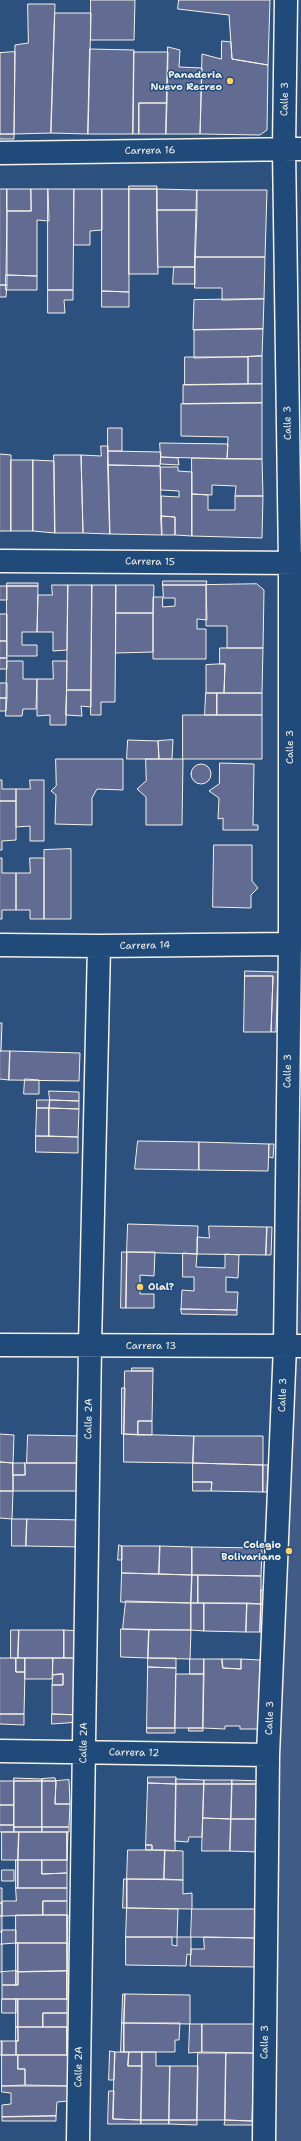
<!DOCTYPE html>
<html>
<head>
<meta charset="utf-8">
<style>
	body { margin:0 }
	canvas { display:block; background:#2c517f }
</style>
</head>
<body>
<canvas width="301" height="2141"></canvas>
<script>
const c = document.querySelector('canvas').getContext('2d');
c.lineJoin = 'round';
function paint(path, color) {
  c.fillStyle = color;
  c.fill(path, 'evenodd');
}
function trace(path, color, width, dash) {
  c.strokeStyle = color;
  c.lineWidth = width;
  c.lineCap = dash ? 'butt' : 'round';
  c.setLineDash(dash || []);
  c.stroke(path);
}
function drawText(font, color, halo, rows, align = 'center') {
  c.font = font + ' "Shantell Sans",sans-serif';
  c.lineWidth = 3;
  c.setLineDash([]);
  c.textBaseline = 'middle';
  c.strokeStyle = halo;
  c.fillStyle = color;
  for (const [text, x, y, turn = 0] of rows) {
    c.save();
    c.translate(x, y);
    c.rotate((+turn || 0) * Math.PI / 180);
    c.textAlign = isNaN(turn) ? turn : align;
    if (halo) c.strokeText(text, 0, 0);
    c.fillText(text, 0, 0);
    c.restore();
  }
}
paint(new Path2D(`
	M 301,563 L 301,2141 L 264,2141 Z`), '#405c86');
const building = new Path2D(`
	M 91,0 L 135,0 L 134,40 L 91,40 Z
	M 179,0 L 270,0 L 268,65 L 232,59 L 229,15 L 178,9 Z
	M 28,4 L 55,4 L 51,133 L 14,134 L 15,45 L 28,43 Z
	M 55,13 L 91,13 L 88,134 L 51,133 Z
	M 222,41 L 231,42 L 232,59 L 268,65 L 267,130 L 260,135 L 200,134 L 202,54 L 221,59 Z
	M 168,47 L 180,50 L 179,67 L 202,68 L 200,134 L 166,134 Z
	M 90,49 L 134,50 L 133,134 L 88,134 Z
	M 15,52 L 14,134 L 0,134 L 0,53 Z
	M 134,52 L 168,52 L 167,103 L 139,103 L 139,134 L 133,134 Z
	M 139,103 L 167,103 L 166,134 L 139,134 Z
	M 0,134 L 14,134 L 14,139 L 0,139 Z
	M 129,186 L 157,186 L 157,189 L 129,189 Z
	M 0,189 L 7,189 L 7,285 L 0,285 Z
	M 7,189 L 31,189 L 31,211 L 7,211 Z
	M 31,189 L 48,189 L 49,221 L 37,220 L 37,276 L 6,275 L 7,211 L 31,211 Z
	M 48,189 L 74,189 L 73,290 L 48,290 Z
	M 74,189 L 102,189 L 102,230 L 90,231 L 90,245 L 74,245 Z
	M 102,189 L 129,189 L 129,292 L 102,291 Z
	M 129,189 L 157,189 L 158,274 L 129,274 Z
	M 157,189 L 197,190 L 197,210 L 157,210 Z
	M 197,190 L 267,190 L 265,257 L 195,257 Z
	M 157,210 L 197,210 L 195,267 L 158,267 Z
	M 195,257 L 265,257 L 264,299 L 222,300 L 222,288 L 195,288 Z
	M 174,267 L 195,267 L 195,284 L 173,284 Z
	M 6,275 L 37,276 L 37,290 L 6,290 Z
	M 0,285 L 7,285 L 6,297 L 0,297 Z
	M 48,290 L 73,290 L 73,300 L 64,300 L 65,313 L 48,313 Z
	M 102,291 L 129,292 L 129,307 L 102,307 Z
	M 264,299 L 263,329 L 193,330 L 194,300 Z
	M 263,329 L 262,356 L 194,358 L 194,330 Z
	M 262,356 L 262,384 L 248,384 L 248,357 Z
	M 185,357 L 248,357 L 248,384 L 185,385 Z
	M 262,384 L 262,403 L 183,404 L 183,385 Z
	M 262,403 L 262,459 L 227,459 L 228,437 L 181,436 L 181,404 Z
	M 108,428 L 122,428 L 122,451 L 108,451 Z
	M 160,443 L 228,444 L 227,459 L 161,457 Z
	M 101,446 L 108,446 L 108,451 L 110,534 L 83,533 L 81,455 L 101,456 Z
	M 108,451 L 161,452 L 160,466 L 108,465 Z
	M 0,454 L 11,455 L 11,531 L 0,531 Z
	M 54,455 L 81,455 L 83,533 L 55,533 Z
	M 161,457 L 178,458 L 179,465 L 161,464 Z
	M 192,458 L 262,459 L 263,496 L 235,496 L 236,486 L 212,485 L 212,495 L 192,494 Z
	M 11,460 L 33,460 L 33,531 L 11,531 Z
	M 33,460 L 54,461 L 55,533 L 33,531 Z
	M 108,465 L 160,466 L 162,535 L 110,534 Z
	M 161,467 L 178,467 L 178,471 L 192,472 L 192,536 L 175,535 L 175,517 L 161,516 L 161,496 L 179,497 L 179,491 L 161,490 Z
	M 192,494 L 208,495 L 208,510 L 235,510 L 235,496 L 263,496 L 262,538 L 192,536 Z
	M 161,516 L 175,517 L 175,535 L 162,535 Z
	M 163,581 L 207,581 L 206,585 L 163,585 Z
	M 7,583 L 38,583 L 38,586 L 7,586 Z
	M 257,584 L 264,590 L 263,648 L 227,648 L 227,626 L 206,626 L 206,585 Z
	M 52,585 L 68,585 L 67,650 L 53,651 L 53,632 L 37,632 L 38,595 L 52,595 Z
	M 68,585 L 92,585 L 91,690 L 67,690 Z
	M 92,585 L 116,585 L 115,702 L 101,702 L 101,715 L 91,715 Z
	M 116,585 L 154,585 L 153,613 L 116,613 Z
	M 163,585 L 206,585 L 207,620 L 197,619 L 197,629 L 206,629 L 206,659 L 153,659 L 153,597 L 163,597 ZM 163,598 L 175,598 L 175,606 L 163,607 Z
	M 0,586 L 7,586 L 7,600 L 0,600 Z
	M 7,586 L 38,586 L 37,632 L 22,632 L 22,645 L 37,645 L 37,656 L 7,656 Z
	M 116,613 L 153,613 L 153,652 L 116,653 Z
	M 0,614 L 7,614 L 7,641 L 0,641 Z
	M 0,641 L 7,641 L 7,658 L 0,658 Z
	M 220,648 L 263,648 L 262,693 L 224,693 L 225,664 L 220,664 Z
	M 0,658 L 7,658 L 7,669 L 0,669 Z
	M 7,661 L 23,661 L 23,679 L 37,679 L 36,709 L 23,709 L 22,716 L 6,716 Z
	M 53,661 L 67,661 L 66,725 L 50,725 L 50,715 L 37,716 L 37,679 L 53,679 Z
	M 225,664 L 224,693 L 206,693 L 206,665 Z
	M 0,683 L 7,683 L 7,698 L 0,698 Z
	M 67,690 L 91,690 L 91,707 L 81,706 L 82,716 L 66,715 Z
	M 206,693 L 217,693 L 217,715 L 205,715 Z
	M 217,693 L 262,693 L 262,715 L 217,715 Z
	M 0,698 L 7,698 L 6,711 L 0,711 Z
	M 183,715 L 262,715 L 262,759 L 183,759 Z
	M 128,740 L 158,741 L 159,759 L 127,759 Z
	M 173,740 L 172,759 L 159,759 L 158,741 Z
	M 56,759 L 123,759 L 123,790 L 97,789 L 92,798 L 92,825 L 55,824 L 56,795 L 51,791 L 56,786 Z
	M 146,759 L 183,759 L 182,825 L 146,825 L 146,797 L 137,789 L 146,781 Z
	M 220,763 L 254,764 L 253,825 L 258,825 L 258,830 L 223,830 L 223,818 L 218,819 L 219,798 L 209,791 L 219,784 Z
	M191 774a10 10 0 1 1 20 0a10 10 0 1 1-20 0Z
	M 0,780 L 2,780 L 2,789 L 16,789 L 16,801 L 0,801 Z
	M 30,780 L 44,780 L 44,841 L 30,841 L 30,826 L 16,827 L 16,789 L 30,789 Z
	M 0,801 L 16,801 L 16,840 L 2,841 L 2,850 L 0,850 Z
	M 214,845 L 252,845 L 252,881 L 258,888 L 251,895 L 251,908 L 213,907 Z
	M 71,849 L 71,919 L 44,919 L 44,850 Z
	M 0,858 L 2,858 L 2,873 L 16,873 L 16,910 L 2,910 L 2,919 L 0,919 Z
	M 30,858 L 44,858 L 44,919 L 30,919 L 30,910 L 16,910 L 16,873 L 30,873 Z
	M 245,971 L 278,972 L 276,1032 L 271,1032 L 273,976 L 245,976 Z
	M 245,976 L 273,976 L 271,1032 L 244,1032 Z
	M 0,1023 L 2,1023 L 1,1051 L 0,1051 Z
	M 0,1051 L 10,1051 L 9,1080 L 0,1079 Z
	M 10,1051 L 80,1053 L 79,1081 L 9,1080 Z
	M 25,1079 L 39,1080 L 39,1094 L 24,1094 Z
	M 49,1091 L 79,1092 L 79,1101 L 50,1100 Z
	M 37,1100 L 50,1100 L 49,1108 L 37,1108 Z
	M 50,1100 L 79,1101 L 79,1109 L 49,1108 Z
	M 37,1108 L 49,1108 L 49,1136 L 36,1136 Z
	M 49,1108 L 79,1109 L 78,1137 L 49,1136 Z
	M 36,1136 L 78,1137 L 78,1153 L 36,1152 Z
	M 138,1141 L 199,1142 L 199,1170 L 135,1169 Z
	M 199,1142 L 269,1144 L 268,1171 L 199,1170 Z
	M 269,1144 L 274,1144 L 273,1158 L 269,1157 Z
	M 128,1224 L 198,1226 L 197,1254 L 127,1252 Z
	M 209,1226 L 267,1227 L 266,1255 L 197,1254 L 197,1237 L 209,1238 Z
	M 267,1227 L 272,1227 L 271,1255 L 266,1255 Z
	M 122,1252 L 127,1252 L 126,1308 L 121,1308 Z
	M 127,1252 L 155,1252 L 154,1276 L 140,1275 L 140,1294 L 154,1294 L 154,1308 L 126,1308 Z
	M 183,1253 L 197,1254 L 196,1267 L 225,1268 L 225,1254 L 239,1255 L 238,1278 L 226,1277 L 226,1292 L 238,1292 L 237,1310 L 181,1309 L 182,1290 L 194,1291 L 194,1277 L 183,1277 Z
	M 181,1309 L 237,1310 L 237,1315 L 182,1314 Z
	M 132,1368 L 153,1368 L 153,1371 L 132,1371 Z
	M 125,1371 L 153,1371 L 152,1421 L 138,1421 L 138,1435 L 124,1434 Z
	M 122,1388 L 125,1388 L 124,1434 L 122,1434 Z
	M 138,1421 L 152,1421 L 152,1435 L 138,1435 Z
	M 0,1434 L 14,1435 L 13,1463 L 0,1462 Z
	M 124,1434 L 194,1436 L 193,1463 L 124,1462 Z
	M 28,1435 L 84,1436 L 83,1463 L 27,1463 Z
	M 194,1436 L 263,1436 L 263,1465 L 193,1463 Z
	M 0,1462 L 13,1463 L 13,1491 L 0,1491 Z
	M 13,1463 L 25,1463 L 25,1475 L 13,1475 Z
	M 25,1463 L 83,1463 L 83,1491 L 13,1491 L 13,1475 L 25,1475 Z
	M 193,1463 L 263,1465 L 263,1492 L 211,1491 L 212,1482 L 193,1482 Z
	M 263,1465 L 268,1465 L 267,1492 L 263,1492 Z
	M 193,1482 L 212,1482 L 211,1491 L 193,1491 Z
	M 0,1491 L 13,1491 L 12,1519 L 0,1518 Z
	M 12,1519 L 27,1519 L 26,1546 L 12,1546 Z
	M 27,1519 L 82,1520 L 82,1547 L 26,1546 Z
	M 119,1545 L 122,1546 L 122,1560 L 118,1560 Z
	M 122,1546 L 160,1546 L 159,1574 L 122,1573 Z
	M 160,1546 L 192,1547 L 192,1575 L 159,1574 Z
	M 192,1547 L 262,1548 L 261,1576 L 192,1575 Z
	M 122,1573 L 192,1575 L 191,1603 L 121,1602 Z
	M 192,1575 L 198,1575 L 198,1603 L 191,1603 Z
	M 198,1575 L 261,1576 L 261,1604 L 198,1603 Z
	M 261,1590 L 266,1590 L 265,1604 L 261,1604 Z
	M 126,1601 L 191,1603 L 191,1630 L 123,1629 Z
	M 191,1603 L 204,1603 L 204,1631 L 191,1630 Z
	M 204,1603 L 247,1603 L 246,1632 L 204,1631 Z
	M 247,1603 L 261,1604 L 260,1632 L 246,1632 Z
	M 261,1604 L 265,1604 L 265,1632 L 260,1632 Z
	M 121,1629 L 149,1630 L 148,1658 L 121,1657 Z
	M 11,1630 L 19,1630 L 18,1658 L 11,1658 Z
	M 19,1630 L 64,1630 L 64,1658 L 18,1658 Z
	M 64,1630 L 81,1631 L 81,1658 L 64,1658 Z
	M 149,1630 L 191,1630 L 190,1659 L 148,1658 Z
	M 0,1658 L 16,1658 L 16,1672 L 25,1672 L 24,1714 L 0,1714 Z
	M 16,1658 L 25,1658 L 25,1672 L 16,1672 Z
	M 25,1658 L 53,1658 L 52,1679 L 25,1679 Z
	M 53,1658 L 81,1658 L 80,1715 L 52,1714 L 52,1685 L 63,1685 L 63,1674 L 53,1675 Z
	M 148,1658 L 176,1658 L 176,1668 L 148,1667 Z
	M 190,1659 L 204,1659 L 204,1674 L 190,1674 Z
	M 204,1659 L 222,1659 L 223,1668 L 241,1669 L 241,1659 L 260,1660 L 258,1729 L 240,1729 L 240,1726 L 225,1726 L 225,1729 L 203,1728 Z
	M 222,1659 L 241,1659 L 241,1669 L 223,1668 Z
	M 148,1667 L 176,1668 L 175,1728 L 147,1728 Z
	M 63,1674 L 63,1685 L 52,1685 L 53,1675 Z
	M 176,1674 L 204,1674 L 203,1728 L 175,1728 Z
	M 0,1714 L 24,1714 L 24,1725 L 0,1724 Z
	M 52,1714 L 80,1715 L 80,1722 L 52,1724 Z
	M 147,1728 L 175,1728 L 175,1733 L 147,1733 Z
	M 189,1728 L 203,1728 L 203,1731 L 189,1731 Z
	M 148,1777 L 176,1777 L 176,1784 L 148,1783 Z
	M 14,1778 L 42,1779 L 42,1781 L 14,1781 Z
	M 55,1778 L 56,1781 L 42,1781 L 42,1779 Z
	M 176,1779 L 204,1780 L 204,1784 L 176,1784 Z
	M 69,1780 L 70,1804 L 55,1804 L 56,1781 Z
	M 204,1780 L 232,1780 L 232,1784 L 204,1784 Z
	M 232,1780 L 263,1781 L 259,1784 L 232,1784 Z
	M 0,1781 L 14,1781 L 14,1805 L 0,1805 Z
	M 14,1781 L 42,1781 L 42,1827 L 14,1827 Z
	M 42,1781 L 56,1781 L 55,1804 L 70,1804 L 69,1827 L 42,1827 Z
	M 148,1783 L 176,1784 L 175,1851 L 152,1850 L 152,1845 L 146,1845 Z
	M 176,1784 L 204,1784 L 202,1837 L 189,1837 L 188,1842 L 175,1841 Z
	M 204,1784 L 232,1784 L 231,1819 L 203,1818 Z
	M 232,1784 L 259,1784 L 259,1819 L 231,1819 Z
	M 0,1805 L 14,1805 L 14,1825 L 0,1825 Z
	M 203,1818 L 231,1819 L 230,1851 L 202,1851 Z
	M 231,1819 L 259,1819 L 258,1852 L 230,1851 Z
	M 0,1825 L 14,1825 L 14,1832 L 0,1832 Z
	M 14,1827 L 42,1827 L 42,1832 L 14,1832 Z
	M 42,1827 L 69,1827 L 69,1832 L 42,1832 Z
	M 2,1832 L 19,1832 L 18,1860 L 2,1860 Z
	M 19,1832 L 67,1832 L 67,1860 L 18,1860 Z
	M 67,1832 L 68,1832 L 67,1860 Z
	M 146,1845 L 152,1845 L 152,1850 L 146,1850 Z
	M 128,1850 L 165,1850 L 164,1879 L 127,1879 Z
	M 165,1850 L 183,1851 L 183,1880 L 164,1879 Z
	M 16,1860 L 18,1860 L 18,1888 L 16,1888 Z
	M 18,1860 L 42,1860 L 42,1874 L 67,1873 L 67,1888 L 18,1888 Z
	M 42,1860 L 67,1860 L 67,1873 L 42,1874 Z
	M 2,1870 L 14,1870 L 14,1881 L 2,1881 Z
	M 124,1879 L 127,1879 L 127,1908 L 123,1908 Z
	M 127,1879 L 183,1880 L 183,1894 L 192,1893 L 192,1909 L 127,1908 Z
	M 0,1888 L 2,1888 L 2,1903 L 0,1903 Z
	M 16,1888 L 67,1888 L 67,1901 L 43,1901 L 43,1915 L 2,1916 L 2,1901 L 16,1901 Z
	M 43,1901 L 67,1901 L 67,1915 L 43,1915 Z
	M 0,1903 L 2,1903 L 2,1916 L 0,1916 Z
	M 127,1908 L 178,1909 L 177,1937 L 126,1937 Z
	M 192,1909 L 257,1909 L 256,1938 L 191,1937 Z
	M 16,1915 L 67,1915 L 67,1943 L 16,1943 Z
	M 67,1915 L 68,1915 L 67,1943 Z
	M 0,1916 L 2,1916 L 2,1932 L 0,1932 Z
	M 2,1930 L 16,1930 L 16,1943 L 2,1944 Z
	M 126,1937 L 172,1937 L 172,1945 L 177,1946 L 177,1937 L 191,1937 L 191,1955 L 187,1954 L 186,1966 L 126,1965 Z
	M 204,1937 L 256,1938 L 256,1967 L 190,1966 L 191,1949 L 204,1949 Z
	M 16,1943 L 18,1943 L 18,1972 L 16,1971 Z
	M 18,1943 L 67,1943 L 67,1971 L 18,1972 Z
	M 67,1943 L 68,1943 L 67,1971 Z
	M 0,1944 L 2,1944 L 2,1972 L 0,1972 Z
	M 16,1971 L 18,1972 L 18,1985 L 16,1985 Z
	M 16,1971 L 16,1985 L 2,1985 L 2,1972 Z
	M 67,1971 L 68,1971 L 68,1999 L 67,1999 Z
	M 67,1971 L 67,1999 L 2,1999 L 2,1985 L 18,1985 L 18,1972 Z
	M 123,1994 L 125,1994 L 124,2023 L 122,2023 Z
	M 125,1994 L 190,1995 L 190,2024 L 124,2023 Z
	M 2,1999 L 16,1999 L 16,2013 L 2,2013 Z
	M 16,1999 L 18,1999 L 18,2027 L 16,2027 Z
	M 18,1999 L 67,1999 L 67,2013 L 43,2013 L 43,2027 L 18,2027 Z
	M 43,2013 L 67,2013 L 67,2027 L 43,2027 Z
	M 122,2023 L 124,2023 L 124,2052 L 121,2052 Z
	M 124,2023 L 180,2023 L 179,2040 L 175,2040 L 175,2052 L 124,2052 Z
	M 190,2024 L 202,2024 L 202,2052 L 189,2053 Z
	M 202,2024 L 254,2024 L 254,2053 L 202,2052 Z
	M 16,2027 L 18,2027 L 18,2041 L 16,2041 Z
	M 18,2027 L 67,2027 L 67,2055 L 16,2055 L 16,2041 L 18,2041 Z
	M 67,2027 L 68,2027 L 68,2055 L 67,2055 Z
	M 0,2041 L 2,2041 L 2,2055 L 0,2055 Z
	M 2,2041 L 16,2041 L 16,2055 L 2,2055 Z
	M 110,2051 L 115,2052 L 114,2080 L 109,2080 Z
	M 115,2052 L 129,2052 L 128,2066 L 142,2066 L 141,2120 L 113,2119 Z
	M 129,2052 L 142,2052 L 142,2066 L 128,2066 Z
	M 142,2052 L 156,2052 L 156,2066 L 170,2066 L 169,2120 L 141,2120 Z
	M 198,2053 L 226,2053 L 225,2120 L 197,2120 Z
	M 226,2053 L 254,2053 L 252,2121 L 225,2120 Z
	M 254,2053 L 257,2125 L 224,2125 L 225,2120 L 252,2121 Z
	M 2,2055 L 18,2055 L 18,2069 L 25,2069 L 25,2085 L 2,2086 Z
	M 18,2055 L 70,2055 L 69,2086 L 25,2085 L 25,2069 L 18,2069 Z
	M 170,2066 L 198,2066 L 197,2120 L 169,2120 Z
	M 2,2086 L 69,2086 L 69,2101 L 57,2102 L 56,2116 L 2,2117 L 2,2105 L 11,2104 L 11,2093 L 2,2092 Z
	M 109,2091 L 114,2091 L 113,2119 L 141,2120 L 141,2124 L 108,2124 Z
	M 56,2116 L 56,2121 L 2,2121 L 2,2117 Z
	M 141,2120 L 169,2120 L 169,2124 L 141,2124 Z
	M 169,2120 L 197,2120 L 197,2125 L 169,2124 Z`);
paint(building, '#626b91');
trace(building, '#f4f1e8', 1);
const street = new Path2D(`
	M 0,153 L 301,149
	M 0,561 L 301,563
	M 0,945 L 99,946 L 290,944
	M 0,1345 L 301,1346
	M 0,1751 L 268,1755
	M 78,2141 L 90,1345 L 99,946
	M 264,2141 L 268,1755 L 285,1346 L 290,944 L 290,563 L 284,149 L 286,0`);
trace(street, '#f4f1e8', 25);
trace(street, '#1f4a7a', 22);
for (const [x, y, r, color] of [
	[230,81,4,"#ffd166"],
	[140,1287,4,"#ffd166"],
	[289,1551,4,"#ffd166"]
]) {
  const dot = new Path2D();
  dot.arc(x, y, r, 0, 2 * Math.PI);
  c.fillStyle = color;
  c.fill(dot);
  trace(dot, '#1f4a7a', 1.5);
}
drawText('bold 10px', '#f4f1e8', '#1f4a7a', [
	["Panaderia",222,75],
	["Nuevo Recreo",222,87],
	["Olal?",148,1287,"left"],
	["Colegio",281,1545],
	["Bolivariano",281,1557]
], 'right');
drawText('10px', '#f4f1e8', '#1f4a7a', [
	["Calle 3",285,99,-89],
	["Carrera 16",150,151,-1],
	["Calle 3",288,423,-91],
	["Carrera 15",150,562,1],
	["Calle 3",290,747,-90],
	["Carrera 14",145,946,-1],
	["Calle 3",288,1071,-89],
	["Carrera 13",151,1346],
	["Calle 3",283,1395,-88],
	["Calle 2A",89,1419,-89],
	["Calle 3",270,1718,-88],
	["Calle 2A",84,1743,-89],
	["Carrera 12",134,1753,1],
	["Calle 3",265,2042,-89],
	["Calle 2A",79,2067,-89]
]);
</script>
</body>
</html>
